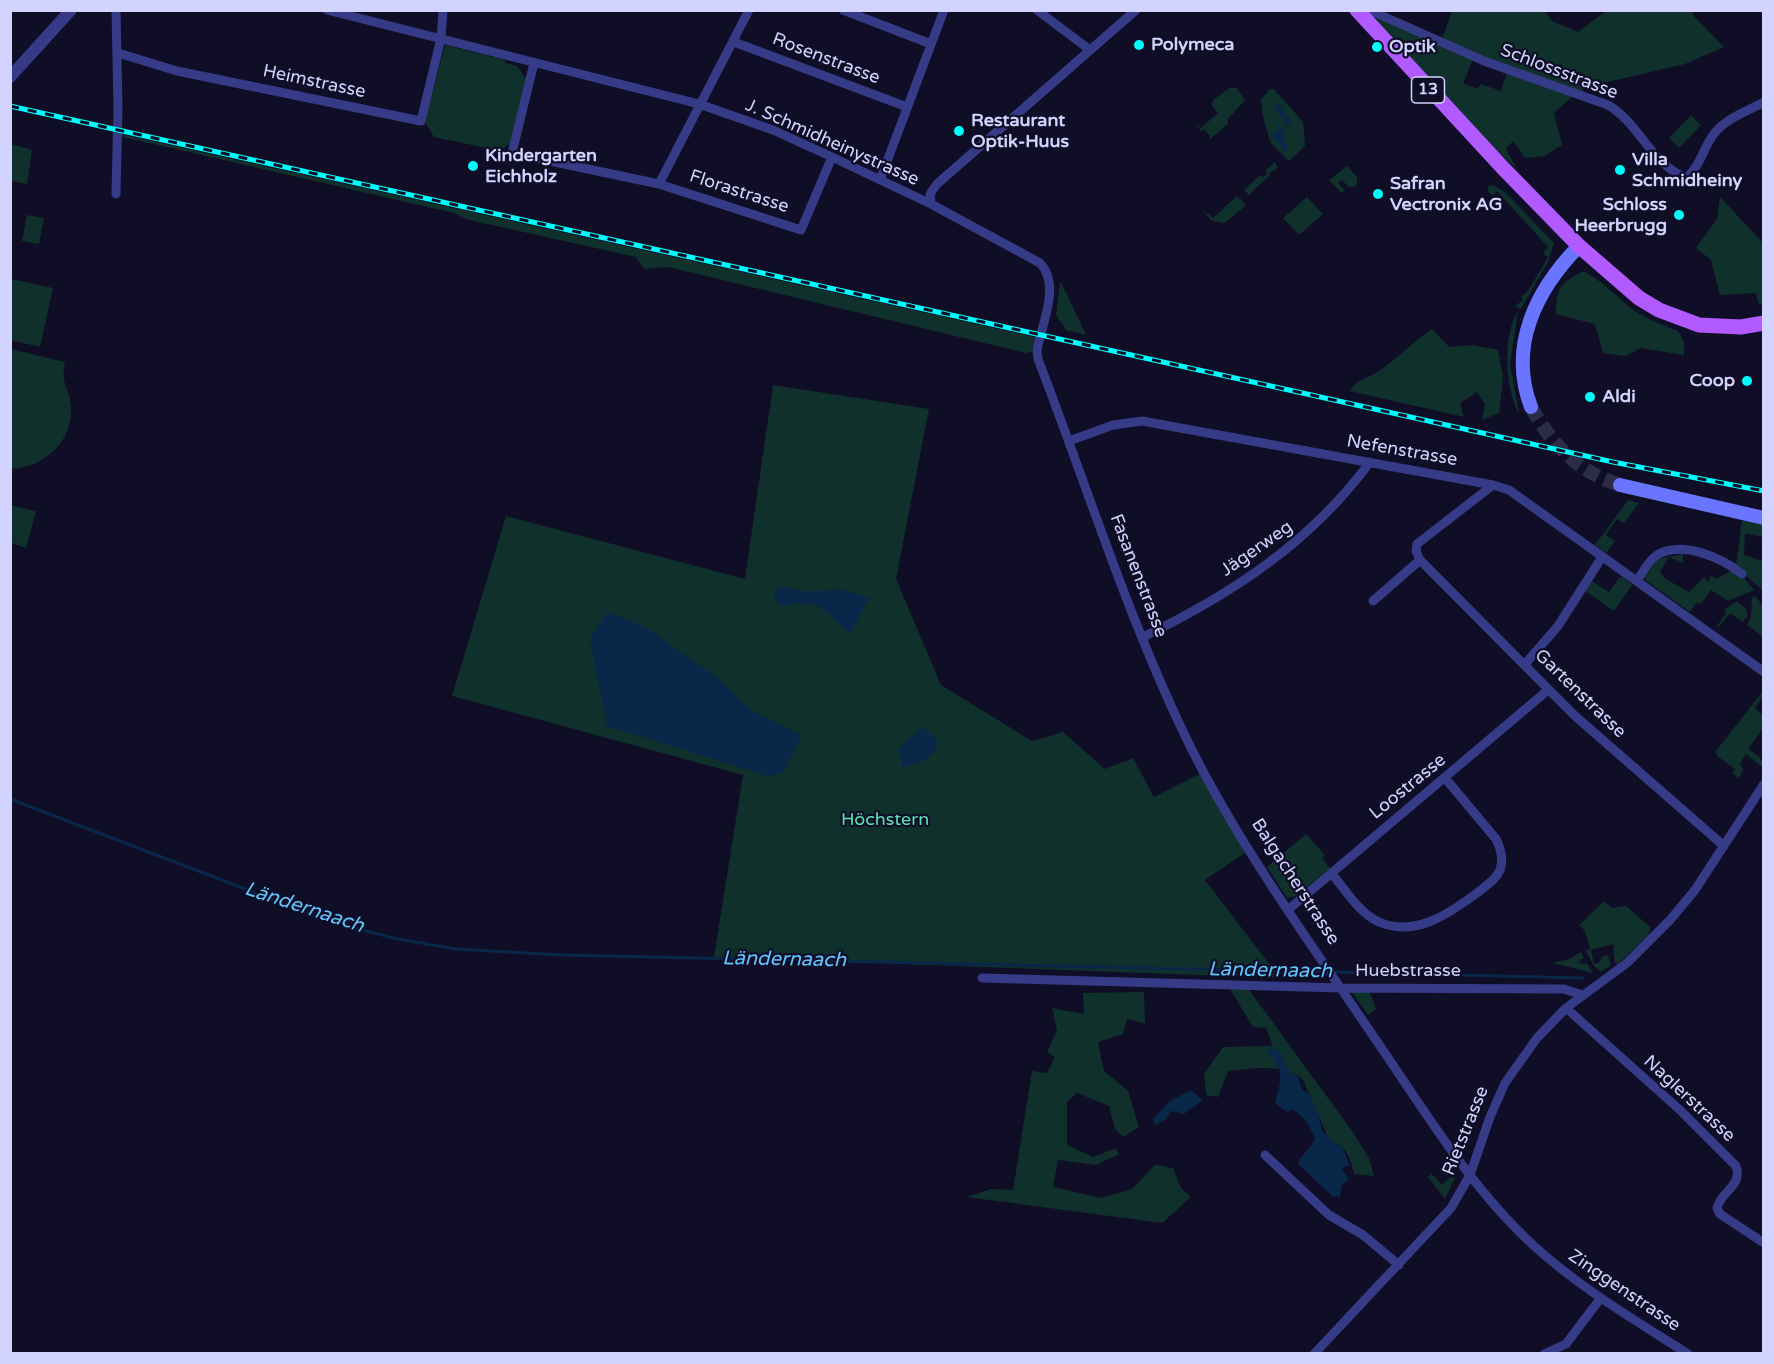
<!DOCTYPE html>
<html>
<head>
<meta charset="utf-8">
<style>
	body { margin:0 }
	#map { position:relative; width:1774px; height:1364px; overflow:hidden; background:#0f0e26; font-family:"Varela Round",sans-serif }
	canvas { display:block }
	.frame { position:absolute; inset:0; border:12px solid #d3d3ff; pointer-events:none }
</style>
</head>
<body>
<div id="map">
<canvas width="1774" height="1364"></canvas>
<div class="frame"></div>
</div>
<script>
const c = document.querySelector('canvas').getContext('2d');
c.lineJoin = 'round';
function paint(path, color) {
  c.fillStyle = color;
  c.fill(path, 'evenodd');
}
function trace(path, color, width, dash) {
  c.strokeStyle = color;
  c.lineWidth = width;
  c.lineCap = dash ? 'butt' : 'round';
  c.setLineDash(dash || []);
  c.stroke(path);
}
function drawText(font, color, halo, rows, align = 'center') {
  c.font = font + ' "Varela Round",sans-serif';
  c.lineWidth = 4.5;
  c.setLineDash([]);
  c.textBaseline = 'middle';
  c.strokeStyle = halo;
  c.fillStyle = color;
  for (const [text, x, y, turn = 0] of rows) {
    c.save();
    c.translate(x, y);
    c.rotate((+turn || 0) * Math.PI / 180);
    c.textAlign = isNaN(turn) ? turn : align;
    if (halo) c.strokeText(text, 0, 0);
    c.fillText(text, 0, 0);
    c.restore();
  }
}
paint(new Path2D(`
	M 1452,11 L 1545,11 L 1552,21 L 1578,32 L 1606,11 L 1695,11 L 1692,14 L 1724,47 L 1685,64 L 1594,85 L 1575,94 L 1554,113 L 1562,145 L 1544,156 L 1525,158 L 1513,141 L 1506,149 L 1517,169 L 1473,130 L 1375,20 L 1376,17 L 1469,57 L 1472,62 L 1463,83 L 1478,89 L 1481,84 L 1501,91 L 1508,69 L 1441,42 Z
	M 445,45 L 505,60 L 505,63 L 517,66 L 526,79 L 510,143 L 500,151 L 434,137 L 425,122 Z
	M 1231,87 L 1237,88 L 1245,100 L 1228,119 L 1228,124 L 1209,140 L 1210,136 L 1204,129 L 1201,131 L 1196,123 L 1201,128 L 1218,113 L 1212,106 L 1213,100 Z
	M 1270,89 L 1274,89 L 1303,122 L 1305,146 L 1289,161 L 1271,143 C 1266,129 1262,116 1261,99 Z
	M 1691,115 L 1701,125 L 1679,148 L 1669,138 Z
	M 120,134 L 1035,337 L 1032,351 L 1026,353 L 668,267 L 644,269 L 636,257 L 469,220 L 454,213 L 119,136 Z
	M 11,144 L 32,150 L 27,184 L 11,181 Z
	M 1275,162 L 1278,168 L 1269,173 L 1270,175 L 1249,195 L 1244,190 L 1260,175 L 1262,177 L 1268,174 L 1265,171 Z
	M 1347,166 L 1357,177 L 1357,186 L 1349,187 L 1342,180 L 1338,183 L 1345,190 L 1341,193 L 1329,180 Z
	M 1489,186 L 1495,186 L 1505,192 L 1554,243 L 1548,262 L 1521,309 L 1512,305 L 1515,306 L 1523,300 L 1521,297 L 1528,291 L 1548,257 L 1543,253 L 1548,247 L 1497,191 L 1492,196 L 1487,189 Z
	M 1237,196 L 1246,205 L 1225,223 L 1212,221 L 1201,208 L 1213,218 Z
	M 1307,197 L 1323,214 L 1299,235 L 1283,218 Z
	M 1720,197 L 1763,243 L 1763,304 L 1759,305 L 1756,293 L 1720,295 L 1711,260 L 1696,248 L 1717,219 Z
	M 27,215 L 44,218 L 39,244 L 22,241 Z
	M 1583,271 C 1601,280 1613,293 1628,306 C 1642,317 1661,325 1678,331 L 1684,342 L 1684,355 L 1641,348 L 1625,356 L 1603,353 L 1595,324 L 1556,314 C 1556,288 1561,283 1583,271 Z
	M 11,279 L 53,288 L 40,347 L 11,340 Z
	M 1060,282 L 1061,282 L 1086,335 L 1066,330 L 1056,315 Z
	M 1518,312 L 1510,364 L 1519,413 C 1505,390 1502,334 1518,312 Z
	M 1432,329 L 1449,347 L 1473,345 L 1498,350 L 1503,377 L 1499,413 L 1482,420 L 1485,404 L 1477,392 L 1460,403 L 1464,417 L 1350,391 C 1354,381 1367,378 1376,373 C 1395,361 1412,342 1432,329 Z
	M 11,349 L 65,362 C 60,385 70,388 71,408 C 72,443 44,467 11,469 Z
	M 773,385 L 929,409 L 896,579 L 941,685 L 1032,741 L 1063,732 L 1105,769 L 1133,758 L 1154,797 L 1201,773 L 1246,852 L 1205,880 L 1280,978 L 714,957 L 743,775 L 452,696 L 506,516 L 745,579 Z
	M 1628,500 L 1639,503 L 1624,523 L 1617,519 L 1606,535 L 1615,541 L 1606,553 L 1595,545 Z
	M 10,505 L 36,511 L 26,548 L 11,543 Z
	M 1742,520 L 1763,525 L 1763,537 L 1745,533 L 1744,555 L 1763,561 L 1763,591 L 1736,566 Z
	M 1683,554 L 1683,563 L 1669,557 L 1660,571 L 1664,578 L 1689,592 L 1704,577 L 1708,582 L 1711,575 L 1716,579 L 1731,571 L 1745,579 L 1754,590 L 1728,601 L 1711,590 L 1701,604 L 1697,602 L 1690,612 L 1645,580 L 1645,576 L 1658,559 Z
	M 1622,577 L 1632,585 L 1614,611 L 1585,591 L 1590,580 L 1609,592 L 1619,578 Z
	M 1755,596 L 1763,606 L 1763,637 L 1747,625 L 1751,617 L 1752,597 Z
	M 1737,601 L 1746,609 L 1748,615 L 1743,622 L 1730,613 L 1719,627 L 1717,626 L 1726,613 L 1725,609 Z
	M 1763,691 L 1763,696 L 1755,708 L 1763,715 L 1763,728 L 1748,749 L 1760,757 L 1763,765 L 1762,767 L 1746,754 L 1740,763 L 1743,770 L 1739,778 L 1732,773 L 1735,769 L 1717,756 L 1716,751 Z
	M 1306,834 L 1325,855 L 1322,858 L 1330,868 L 1296,896 L 1287,898 L 1267,867 Z
	M 1604,901 L 1612,908 L 1626,906 L 1650,927 L 1649,934 L 1618,964 L 1615,963 L 1613,944 L 1591,950 L 1594,964 L 1600,962 L 1601,957 L 1608,955 L 1611,965 L 1601,972 L 1594,966 L 1586,951 L 1590,949 L 1585,931 L 1579,925 Z
	M 1581,952 L 1584,959 L 1581,959 L 1579,963 L 1587,964 L 1593,973 L 1553,963 L 1569,959 Z
	M 1247,987 L 1352,1131 L 1369,1158 L 1374,1176 L 1354,1174 C 1350,1156 1347,1148 1329,1139 L 1302,1078 C 1278,1064 1255,1068 1228,1071 L 1218,1097 L 1206,1095 L 1204,1074 L 1223,1047 L 1273,1046 L 1266,1028 L 1253,1027 L 1230,989 Z
	M 1369,990 L 1376,1009 L 1368,1015 L 1352,992 Z
	M 1144,992 L 1145,1024 L 1127,1019 L 1123,1034 L 1098,1042 L 1104,1071 L 1128,1091 L 1139,1127 L 1123,1137 L 1115,1129 L 1109,1106 L 1077,1093 L 1067,1102 L 1067,1145 L 1093,1157 L 1116,1148 L 1119,1154 L 1096,1165 L 1058,1160 L 1053,1187 L 1101,1198 L 1132,1189 L 1155,1165 L 1173,1168 L 1181,1188 L 1191,1197 L 1162,1223 L 967,1197 L 991,1189 L 1013,1190 L 1032,1071 L 1047,1073 L 1055,1057 L 1047,1052 L 1057,1030 L 1052,1008 L 1084,1014 L 1083,993 Z
	M 1432,1174 L 1442,1185 L 1450,1177 L 1455,1178 L 1445,1199 L 1428,1177 Z`), '#10302c');
paint(new Path2D(`
	M 1278,102 L 1291,121 L 1283,136 L 1287,146 L 1287,153 L 1271,135 L 1278,129 L 1272,119 L 1284,132 L 1287,125 L 1274,107 Z
	M 777,586 L 809,592 L 841,589 L 869,598 L 850,634 C 821,608 820,597 780,607 L 774,597 Z
	M 607,612 L 644,626 L 719,679 L 753,712 L 802,735 L 782,773 L 768,776 L 607,726 L 590,639 Z
	M 923,727 L 937,740 L 936,750 L 924,760 L 903,768 L 898,749 Z
	M 1277,1048 L 1290,1073 L 1298,1076 L 1302,1089 L 1309,1094 L 1318,1112 L 1322,1131 L 1343,1149 L 1350,1166 L 1345,1166 L 1342,1170 L 1349,1179 L 1342,1185 L 1340,1197 L 1332,1196 L 1298,1164 C 1301,1154 1311,1149 1315,1139 C 1310,1127 1305,1116 1293,1110 L 1287,1112 L 1275,1103 C 1282,1077 1285,1071 1266,1051 Z
	M 1191,1090 L 1203,1100 L 1184,1114 L 1171,1111 L 1166,1119 L 1155,1125 L 1153,1119 L 1170,1101 Z`), '#092749');
trace(new Path2D(`
	M 10,799 L 329,921 L 393,938 L 455,949 L 562,955 L 1327,972
	M 1333,972 L 1583,978`), '#092749', 3);
trace(new Path2D(`
	M 1531,407 C 1552,445 1578,472 1620,485`), '#2c2c47', 14, [14, 7]);
trace(new Path2D(`
	M 327,10 L 699,104 L 773,130 L 832,157 L 931,204 L 1040,263 C 1061,285 1042,323 1037,350 L 1038,359 C 1088,489 1130,625 1192,750 C 1244,853 1314,948 1378,1043 C 1426,1113 1471,1188 1533,1245 C 1580,1288 1635,1320 1688,1354
	M 843,10 L 931,44
	M 1037,10 L 1090,50
	M 1361,15 L 1376,13 L 1484,61 L 1608,105 C 1639,123 1652,165 1686,178 C 1700,167 1703,149 1713,135 C 1726,118 1746,112 1764,102
	M 734,42 L 907,107
	M 118,53 L 177,71 L 421,121 L 441,38 L 443,10
	M 534,63 L 512,153 L 659,184 L 749,10
	M 880,180 L 944,10
	M 659,184 L 801,230 L 832,157
	M 116,194 L 118,108 L 116,10
	M 931,204 L 930,194 L 937,184 L 1136,10
	M 1069,441 L 1113,425 L 1142,421 L 1493,485 L 1509,490 L 1764,672
	M 1493,485 L 1417,544 L 1416,551 L 1420,560 L 1574,715 L 1724,846
	M 1637,581 C 1642,573 1649,560 1657,555 C 1683,540 1722,558 1742,574
	M 1373,601 L 1420,560
	M 1143,637 C 1232,594 1311,542 1370,462
	M 1525,664 L 1558,626 L 1602,557
	M 1331,873 C 1345,889 1359,913 1379,922 C 1415,938 1450,913 1477,893 C 1484,887 1496,880 1500,870 C 1504,859 1501,849 1496,839 L 1445,778
	M 1289,909 L 1548,690
	M 982,978 L 1341,988 L 1564,989 L 1582,995
	M 1566,1008 L 1680,1110 L 1736,1166 C 1743,1186 1721,1191 1717,1208 L 1720,1214 L 1764,1243
	M 1265,1155 L 1329,1215 L 1363,1235 L 1399,1265
	M 1314,1354 L 1451,1208 L 1470,1175 L 1490,1117 L 1505,1083 L 1537,1038 L 1566,1008 L 1627,963 L 1670,920 L 1695,890 L 1764,784
	M 1544,1354 L 1566,1344 L 1600,1299`), '#363b87', 9);
trace(new Path2D(`
	M 10,77 L 71,10`), '#363b87', 12);
trace(new Path2D(`
	M 1531,407 C 1508,346 1536,290 1579,246
	M 1620,485 L 1764,518`), '#6a75ff', 14);
trace(new Path2D(`
	M 1357,10 L 1502,167 L 1579,246 L 1639,298 L 1659,310 L 1699,325 L 1741,327 L 1764,323`), '#b15aff', 15);
const rail = new Path2D(`
	M 10,106 L 1613,462 L 1764,491`);
trace(rail, '#00fdfe', 5);
trace(rail, '#0f0e26', 3, [9]);
for (const [x, y, r, color] of [
	[1139,45,6,"#00fdfe"],
	[1377,47,6,"#00fdfe"],
	[959,131,6,"#00fdfe"],
	[473,166,6,"#00fdfe"],
	[1620,170,6,"#00fdfe"],
	[1378,194,6,"#00fdfe"],
	[1679,215,6,"#00fdfe"],
	[1747,381,6,"#00fdfe"],
	[1590,397,6,"#00fdfe"]
]) {
  const dot = new Path2D();
  dot.arc(x, y, r, 0, 2 * Math.PI);
  c.fillStyle = color;
  c.fill(dot);
  trace(dot, '#0f0e26', 2);
}
for (const [x, y, w] of [
	[1428,90,33]
]) {
  const box = new Path2D();
  box.roundRect(x - w / 2, y - 13, w, 26, 4.5);
  c.fillStyle = '#0f0e26';
  c.fill(box);
  trace(box, '#d3d3ff', 1.5);
}
drawText('bold 16px', '#d3d3ff', null, [
	["13",1428,90]
]);
drawText('bold 18px', '#d3d3ff', '#0f0e26', [
	["Polymeca",1151,45],
	["Optik",1389,47],
	["Restaurant",971,121],
	["Optik-Huus",971,142],
	["Kindergarten",485,156],
	["Eichholz",485,177],
	["Villa",1632,160],
	["Schmidheiny",1632,181],
	["Safran",1390,184],
	["Vectronix AG",1390,205],
	["Schloss",1667,205,"right"],
	["Heerbrugg",1667,226,"right"],
	["Coop",1735,381,"right"],
	["Aldi",1602,397]
], 'left');
drawText('18px', '#d3d3ff', '#0f0e26', [
	["Rosenstrasse",826,59,21],
	["Schlossstrasse",1559,72,21],
	["Heimstrasse",314,82,12],
	["J. Schmidheinystrasse",832,143,24],
	["Florastrasse",739,192,18],
	["Nefenstrasse",1402,451,10],
	["Jägerweg",1257,549,-35],
	["Fasanenstrasse",1138,576,69],
	["Gartenstrasse",1580,694,44],
	["Loostrasse",1408,787,-39],
	["Balgacherstrasse",1295,882,57],
	["Huebstrasse",1408,971],
	["Naglerstrasse",1689,1099,43],
	["Rietstrasse",1466,1131,-68],
	["Zinggenstrasse",1624,1291,34]
]);
drawText('18px', '#58e5b4', '#0f0e26', [
	["Höchstern",885,820]
]);
drawText('italic 20px', '#61c5ff', '#0f0e26', [
	["Ländernaach",304,908,18],
	["Ländernaach",784,960,1],
	["Ländernaach",1270,971,1]
]);
</script>
</body>
</html>
